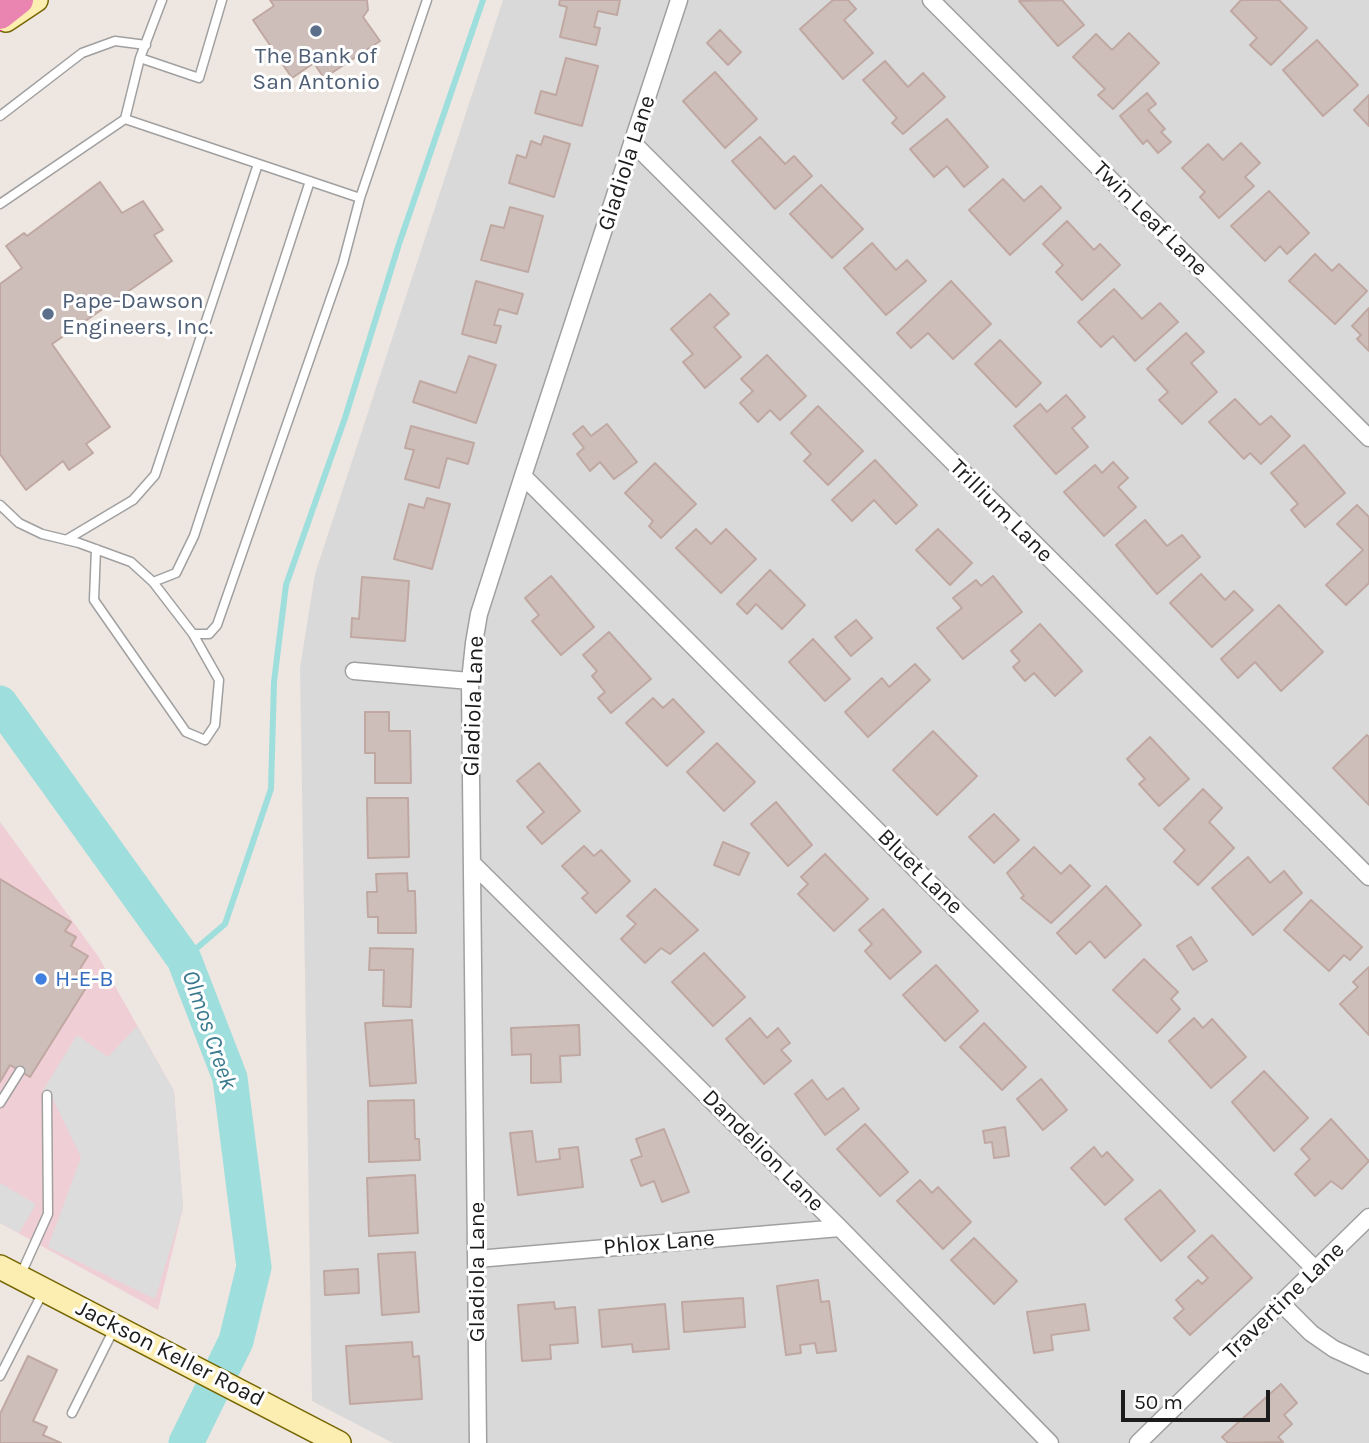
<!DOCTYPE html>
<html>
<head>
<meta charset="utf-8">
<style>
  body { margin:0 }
  #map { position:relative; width:1369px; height:1443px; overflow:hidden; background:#eee6e1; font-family:Karla,sans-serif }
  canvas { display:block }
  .scale { position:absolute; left:1121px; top:1390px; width:149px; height:32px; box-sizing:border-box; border:4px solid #1c1c1c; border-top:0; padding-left:9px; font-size:21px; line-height:24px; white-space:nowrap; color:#1c1c1c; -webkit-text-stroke:5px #fff; paint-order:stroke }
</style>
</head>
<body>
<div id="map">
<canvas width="1369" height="1443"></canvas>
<div class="scale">50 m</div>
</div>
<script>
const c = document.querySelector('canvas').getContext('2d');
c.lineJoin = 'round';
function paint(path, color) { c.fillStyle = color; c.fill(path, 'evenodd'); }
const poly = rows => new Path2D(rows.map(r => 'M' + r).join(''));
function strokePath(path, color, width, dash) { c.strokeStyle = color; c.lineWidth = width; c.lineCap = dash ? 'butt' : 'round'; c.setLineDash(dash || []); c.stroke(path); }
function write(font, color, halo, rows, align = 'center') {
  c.font = font + ' Karla,sans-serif'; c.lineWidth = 6; c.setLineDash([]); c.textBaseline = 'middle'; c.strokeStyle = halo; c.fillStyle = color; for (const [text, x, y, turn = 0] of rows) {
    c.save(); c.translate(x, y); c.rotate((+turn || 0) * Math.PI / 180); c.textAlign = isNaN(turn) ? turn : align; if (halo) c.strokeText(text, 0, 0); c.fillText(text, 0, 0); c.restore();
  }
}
paint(poly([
  [503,0,1369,0,1369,1443,393,1443,312,1401,300,668,315,574]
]), '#dad9d9');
paint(poly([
  [0,822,98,956,174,1091,183,1208,158,1310,0,1223]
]), '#f0ced5');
paint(poly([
  [137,1026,174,1091,183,1208,155,1299,48,1247,81,1157,53,1099,42,1092,77,1035,108,1057],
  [0,1183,36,1204,19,1233,0,1223]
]), '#dcdcdc');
strokePath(poly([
  [184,959,225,924,271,789,274,682,286,585,345,418,399,244,483,0]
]), '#9ededc', 6);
strokePath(poly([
  [0,703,184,959,230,1078,254,1267,236,1341,186,1443]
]), '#9ededc', 35);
const building = poly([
  [270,0,367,0,368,10,363,17,380,41,324,78,314,63,292,78,253,20,274,6,270,0],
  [560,0,620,0,617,15,598,11,594,27,600,28,596,45,560,37,567,7,559,5,560,0],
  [833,0,848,0,856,9,844,20,873,53,843,79,800,29,833,0],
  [1062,0,1084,25,1058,46,1019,1,1062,0],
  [1241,0,1279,0,1307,28,1271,65,1250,45,1257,38,1231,11,1241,0],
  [720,30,741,52,728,65,707,43,720,30],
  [1129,33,1159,63,1113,109,1098,95,1105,89,1073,57,1096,34,1112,50,1129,33],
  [1317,40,1358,85,1323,116,1283,70,1317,40],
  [566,58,598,66,582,126,535,113,541,91,556,95,566,58],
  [885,61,908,87,923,73,945,97,903,134,892,123,897,118,863,80,885,61],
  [715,72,757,119,725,148,683,101,715,72],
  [1147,93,1156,104,1148,110,1165,129,1161,132,1171,142,1158,153,1147,140,1143,144,1120,116,1147,93],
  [1369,95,1369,126,1354,110,1369,95],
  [947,119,988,167,964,187,947,166,934,177,910,149,947,119],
  [544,136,570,144,554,197,509,183,517,155,526,158,531,141,541,145,544,136],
  [760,137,785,164,794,156,812,176,775,209,732,161,760,137],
  [1241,143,1260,163,1245,177,1254,186,1219,218,1200,197,1205,192,1182,168,1208,144,1223,160,1241,143],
  [1003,179,1024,201,1041,186,1061,208,1010,255,969,210,1003,179],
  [100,182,122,213,143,201,163,230,154,235,172,261,52,344,110,427,86,444,93,453,69,470,63,461,26,490,0,454,0,284,22,268,6,246,24,233,27,236,100,182],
  [821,185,863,229,832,258,790,214,821,185],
  [1269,191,1309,233,1287,254,1280,246,1265,261,1231,226,1269,191],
  [510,207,543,216,528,272,481,260,491,225,504,228,510,207],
  [1067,221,1094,250,1100,244,1120,265,1082,300,1056,272,1063,265,1043,244,1067,221],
  [872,243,896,270,907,260,926,281,886,315,844,268,872,243],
  [1315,254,1332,271,1339,264,1367,291,1335,324,1289,281,1315,254],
  [476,281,523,294,517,314,499,309,494,325,501,326,496,343,462,334,476,281],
  [951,281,991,324,953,359,928,333,911,348,897,333,951,281],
  [1114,289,1142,319,1160,303,1178,322,1135,361,1113,336,1101,347,1078,322,1114,289],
  [710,294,729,314,714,327,741,357,705,388,683,362,693,354,671,329,710,294],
  [1369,308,1369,351,1357,339,1361,335,1352,326,1369,308],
  [1186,333,1204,352,1191,363,1217,392,1182,424,1159,400,1168,392,1147,369,1186,333],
  [1000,340,1041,383,1016,407,975,364,1000,340],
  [767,355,806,396,780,420,770,410,758,422,740,403,753,391,741,379,767,355],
  [469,356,496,365,476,423,413,402,420,381,456,393,469,356],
  [1066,395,1085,417,1072,428,1088,447,1056,474,1014,426,1040,404,1047,412,1066,395],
  [1235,399,1260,425,1271,416,1290,436,1261,464,1250,453,1244,459,1209,422,1235,399],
  [818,406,863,451,828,485,804,461,811,454,791,433,818,406],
  [607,424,637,462,614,479,600,462,590,471,577,454,584,448,573,434,583,426,591,436,607,424],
  [411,426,474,443,468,464,447,458,439,488,405,479,414,450,405,448,411,426],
  [1304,445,1345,493,1305,527,1291,510,1298,504,1271,473,1304,445],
  [875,460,917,505,896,524,874,500,852,521,832,500,875,460],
  [1113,462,1128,478,1118,487,1136,507,1104,536,1064,492,1095,465,1102,473,1113,462],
  [655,463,696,504,661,538,649,526,653,521,625,493,655,463],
  [427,498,450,504,432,569,394,559,409,504,424,508,427,498],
  [1357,505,1369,517,1369,583,1346,605,1326,585,1363,550,1337,524,1357,505],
  [1145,520,1167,546,1182,535,1200,557,1157,594,1116,545,1145,520],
  [696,529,711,544,726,529,756,559,721,593,676,548,696,529],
  [938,529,972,563,950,585,916,550,938,529],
  [770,570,805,605,782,629,756,604,747,614,737,604,770,570],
  [1201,574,1225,600,1234,591,1253,610,1212,647,1170,603,1201,574],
  [551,576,594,627,561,655,532,621,539,615,525,598,551,576],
  [993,576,1022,612,963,659,937,628,962,608,953,598,976,580,981,586,993,576],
  [362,577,409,581,405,641,351,637,352,618,359,619,362,577],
  [1279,605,1323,652,1281,691,1255,662,1238,678,1221,659,1279,605],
  [856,620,872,638,851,656,835,637,856,620],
  [1040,624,1082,671,1055,696,1034,673,1025,681,1013,667,1020,661,1011,651,1040,624],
  [609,632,651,679,611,713,598,698,605,692,592,676,597,671,583,655,609,632],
  [813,639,850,679,825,701,789,662,813,639],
  [915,664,930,680,868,737,845,712,882,678,889,687,915,664],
  [653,698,663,708,673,699,704,732,667,766,626,723,653,698],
  [365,712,389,712,389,731,410,731,411,783,375,783,375,753,365,753,365,712],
  [933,731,977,776,937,815,893,770,933,731],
  [1367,735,1369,737,1369,805,1333,768,1367,735],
  [1150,737,1189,779,1159,806,1139,784,1145,779,1127,759,1150,737],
  [717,743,755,782,724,811,687,772,717,743],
  [539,763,580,811,542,844,527,827,544,812,517,781,539,763],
  [1203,789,1222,808,1209,822,1234,848,1198,885,1174,862,1185,850,1164,829,1203,789],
  [367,798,408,798,409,857,368,858,367,798],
  [776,802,812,845,788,866,751,824,776,802],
  [994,814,1019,840,994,863,969,837,994,814],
  [723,842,749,853,739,875,714,865,723,842],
  [584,846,594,856,601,850,630,881,596,913,582,898,588,893,562,866,584,846],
  [1034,847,1061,874,1070,865,1090,886,1051,923,1021,898,1024,896,1007,873,1034,847],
  [825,854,868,899,834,931,798,894,808,884,801,877,825,854],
  [1248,857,1270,883,1284,871,1302,893,1253,935,1212,888,1248,857],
  [407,873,408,891,415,891,416,933,378,933,378,917,368,917,367,892,377,892,376,874,407,873],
  [0,879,71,922,65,931,76,937,71,946,88,956,76,975,89,983,30,1077,10,1065,0,1082,0,879],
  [1106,886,1141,925,1105,958,1090,941,1076,954,1057,933,1106,886],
  [655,889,698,930,670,954,661,948,645,963,621,939,636,924,627,916,655,889],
  [1311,900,1362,947,1350,960,1344,955,1329,971,1284,930,1311,900],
  [883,909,921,952,890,979,865,951,872,944,859,930,883,909],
  [1191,937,1207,961,1193,970,1177,946,1191,937],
  [370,948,413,949,411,1007,383,1006,384,970,369,970,370,948],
  [704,953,745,997,713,1026,672,982,704,953],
  [1144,959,1178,992,1171,999,1180,1009,1157,1033,1113,990,1144,959],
  [936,965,978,1011,945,1041,903,995,936,965],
  [1369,967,1369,1035,1340,1004,1358,987,1353,982,1369,967],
  [750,1018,767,1038,778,1028,790,1043,781,1050,791,1061,764,1084,726,1039,750,1018],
  [1194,1018,1203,1028,1212,1019,1246,1057,1211,1088,1169,1041,1194,1018],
  [412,1020,416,1083,370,1086,365,1023,412,1020],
  [984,1023,1026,1067,1002,1090,960,1047,984,1023],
  [579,1025,580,1055,560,1056,561,1082,531,1083,531,1054,512,1055,511,1028,579,1025],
  [1264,1071,1308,1118,1274,1151,1232,1102,1264,1071],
  [1041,1079,1067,1110,1043,1130,1017,1099,1041,1079],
  [812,1080,827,1100,843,1088,859,1109,825,1135,795,1094,812,1080],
  [414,1100,415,1139,419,1139,420,1160,369,1162,368,1101,414,1100],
  [1331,1119,1369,1161,1342,1189,1331,1181,1315,1196,1295,1174,1310,1159,1301,1149,1331,1119],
  [865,1124,908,1172,880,1196,837,1149,865,1124],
  [1005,1127,1009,1156,994,1158,992,1142,985,1143,983,1131,1005,1127],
  [664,1129,689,1192,662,1202,654,1181,641,1186,631,1160,642,1156,636,1139,664,1129],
  [532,1131,536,1162,560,1159,559,1149,578,1147,583,1187,518,1195,510,1133,532,1131],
  [1094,1147,1102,1157,1107,1152,1133,1180,1105,1205,1071,1168,1094,1147],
  [415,1175,418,1233,369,1236,367,1178,415,1175],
  [920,1180,932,1193,938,1187,971,1222,943,1249,897,1201,920,1180],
  [1160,1190,1195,1231,1161,1261,1125,1219,1160,1190],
  [1212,1235,1252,1278,1190,1335,1174,1318,1184,1309,1176,1300,1198,1280,1202,1284,1208,1278,1188,1257,1212,1235],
  [974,1238,1017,1281,994,1304,951,1260,974,1238],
  [415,1252,419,1312,382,1315,378,1254,415,1252],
  [358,1269,359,1293,325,1295,324,1271,358,1269],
  [818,1280,821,1302,829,1301,836,1351,817,1353,815,1343,800,1345,801,1353,786,1355,777,1286,818,1280],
  [743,1298,745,1327,684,1332,682,1302,743,1298],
  [554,1302,555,1309,575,1307,578,1343,550,1345,551,1359,522,1361,518,1305,554,1302],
  [665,1304,669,1349,633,1352,632,1344,602,1347,599,1310,665,1304],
  [1085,1304,1089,1330,1051,1335,1053,1350,1034,1353,1027,1312,1085,1304],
  [412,1342,413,1357,419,1356,422,1399,350,1404,346,1346,412,1342],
  [28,1356,57,1370,33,1421,47,1427,43,1435,61,1443,0,1443,0,1414,28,1356],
  [1281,1384,1297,1403,1284,1415,1292,1424,1278,1437,1283,1442,1228,1443,1222,1437,1281,1384]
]);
paint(building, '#cebeba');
strokePath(building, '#c0a8a2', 2);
const lane = poly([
  [162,0,140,58,199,78,222,0],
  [140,58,125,119,360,198],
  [0,116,82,53,115,41,146,45],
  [0,204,125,119],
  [0,505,19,523,42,534,79,543,131,562,153,582,193,634,209,634,217,625,343,263,360,198,427,0],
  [66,540,133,500,155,475,258,164],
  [96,549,94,600,186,732,205,740,215,725,219,680,193,634],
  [153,582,176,573,194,536,310,181],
  [0,1103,20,1071],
  [21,1274,48,1214,47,1095],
  [0,1376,43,1292],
  [72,1413,114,1329]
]);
const street = poly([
  [931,0,1369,438],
  [634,144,1369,877],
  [523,476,1316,1270],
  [354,671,470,681],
  [472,863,840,1228,1050,1443],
  [477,1259,840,1228],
  [1281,1303,1311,1333,1334,1349,1369,1365],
  [478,1443,470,681,474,643,479,614,523,476,679,0],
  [1138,1443,1369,1217]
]);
const secondary = poly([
  [6,20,36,0],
  [0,1267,339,1443]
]);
const highway = poly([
  [0,15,19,0]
]);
strokePath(lane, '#a0a0a0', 11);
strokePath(street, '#a0a0a0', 19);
strokePath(secondary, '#756500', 26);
strokePath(highway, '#de1c8f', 32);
strokePath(lane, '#fff', 8);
strokePath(street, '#fff', 16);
strokePath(secondary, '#fcedb0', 23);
strokePath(highway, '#ea84b0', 28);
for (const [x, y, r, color] of [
  [316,31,7,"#5c6f8a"],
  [48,314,7,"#5c6f8a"],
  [41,979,7,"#3f7fe0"]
]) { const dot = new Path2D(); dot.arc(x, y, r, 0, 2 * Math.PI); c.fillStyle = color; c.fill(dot); strokePath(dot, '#fff', 2.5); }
write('23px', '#4e5e75', '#fff', [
  ["The Bank of",316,56],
  ["San Antonio",316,82],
  ["Pape-Dawson",62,301,"left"],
  ["Engineers, Inc.",62,327,"left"]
]);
write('23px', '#1c1c1c', '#fff', [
  ["Gladiola Lane",627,163,-72],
  ["Twin Leaf Lane",1150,219,45],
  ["Trillium Lane",1001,511,45],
  ["Gladiola Lane",474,706,-88],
  ["Bluet Lane",920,872,45],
  ["Dandelion Lane",763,1151,45],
  ["Phlox Lane",659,1243,-5],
  ["Gladiola Lane",477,1272,-90],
  ["Travertine Lane",1284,1301,-44],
  ["Jackson Keller Road",170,1354,27]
]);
write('23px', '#366cbe', '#fff', [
  ["H-E-B",55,979]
], 'left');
write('italic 24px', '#3b7a8f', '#fff', [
  ["Olmos Creek",209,1030,71]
]);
</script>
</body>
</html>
